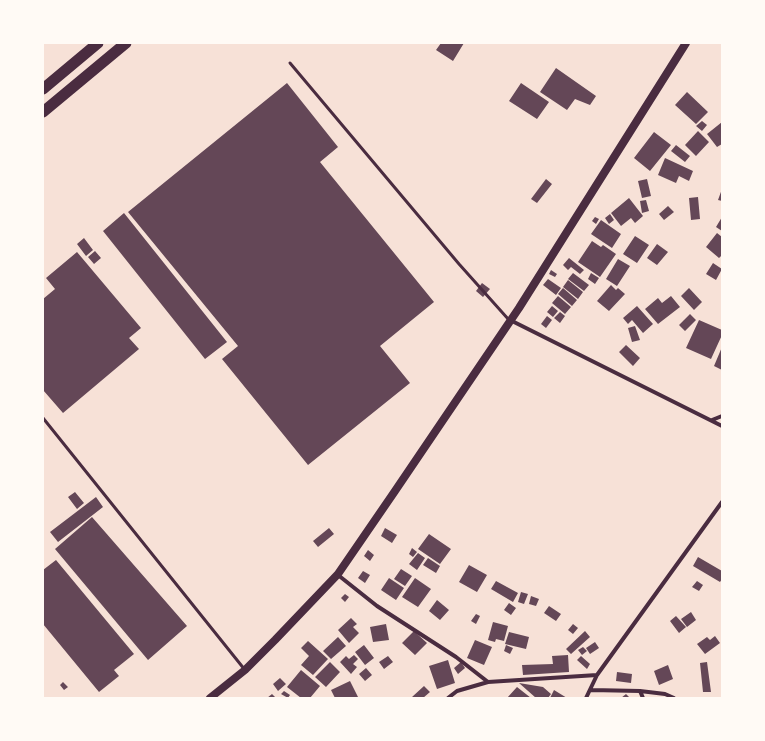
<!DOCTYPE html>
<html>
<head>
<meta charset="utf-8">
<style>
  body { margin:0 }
  #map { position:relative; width:765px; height:741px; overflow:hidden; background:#f7e1d7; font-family:Jost,sans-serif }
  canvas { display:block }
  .frame { position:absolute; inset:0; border:44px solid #fffaf5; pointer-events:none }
</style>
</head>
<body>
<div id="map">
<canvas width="765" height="741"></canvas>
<div class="frame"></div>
</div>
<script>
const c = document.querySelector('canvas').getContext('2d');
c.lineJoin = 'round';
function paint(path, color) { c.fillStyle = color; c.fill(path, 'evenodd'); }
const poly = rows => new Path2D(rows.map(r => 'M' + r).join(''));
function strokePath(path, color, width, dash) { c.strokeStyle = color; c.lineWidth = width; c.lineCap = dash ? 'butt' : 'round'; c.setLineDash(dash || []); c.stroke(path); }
paint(poly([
  [441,43,464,43,453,61,436,50],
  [556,68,596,96,590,105,575,99,567,110,540,92],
  [287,83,338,147,320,162,434,302,380,346,410,383,308,465,222,359,238,346,128,212],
  [521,83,549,102,537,119,509,101],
  [687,92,708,112,696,124,675,105],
  [702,121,707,125,702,131,696,126],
  [722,122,722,144,717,147,707,134],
  [698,131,709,142,696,156,685,145],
  [654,132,671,145,650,171,634,158],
  [676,145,690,156,685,162,671,151],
  [665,158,693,171,689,181,679,176,676,183,658,175],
  [546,179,552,184,537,203,531,199],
  [647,179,651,196,642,198,638,181],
  [722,189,722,201,718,200],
  [698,197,700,219,691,220,689,198],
  [629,198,643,216,635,223,631,218,621,226,611,213],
  [646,200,649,211,642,213,640,201],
  [668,206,674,212,664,220,659,214],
  [124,213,227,342,205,359,103,231],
  [610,214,614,220,609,224,605,218],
  [595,217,599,219,596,224,592,221],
  [722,217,722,231,716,227],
  [601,220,621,234,612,248,591,234],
  [717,233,722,237,722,255,719,258,706,247],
  [635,236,649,245,637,263,623,254],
  [84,238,93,250,86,256,77,244],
  [592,241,601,247,603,245,616,254,600,277,578,262],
  [657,244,668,252,657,265,647,258],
  [95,251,101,258,94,264,88,257],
  [77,252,141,328,129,338,139,349,63,413,43,390,43,299,55,289,46,278],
  [569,258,584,270,580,274,571,267,568,270,563,265],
  [618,259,630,266,617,286,606,279],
  [713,263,722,269,716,280,706,274],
  [551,270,557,274,555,277,549,274],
  [573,273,589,285,584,291,568,279],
  [591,273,599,278,595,284,588,279],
  [548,279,561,288,556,295,543,285],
  [568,280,583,292,578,299,563,287],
  [482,283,490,289,483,297,476,291],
  [611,285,616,290,618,288,625,294,609,311,597,301],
  [563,288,577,300,572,306,558,294],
  [689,288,702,302,694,310,681,296],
  [558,296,571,307,565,314,552,303],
  [671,296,680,307,658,324,645,309,658,298,662,303],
  [552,306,558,311,553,317,547,312],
  [637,306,653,324,643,333,632,320,628,324,623,318],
  [560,312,565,316,560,323,554,318],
  [690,314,696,320,685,331,679,325],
  [547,316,552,320,546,328,541,324],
  [699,320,722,330,722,335,711,359,686,348],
  [635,326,640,340,632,342,628,328],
  [626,345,640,358,633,366,619,352],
  [722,347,722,370,714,366],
  [75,492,84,503,77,509,68,497],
  [96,497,103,507,58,542,50,532],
  [92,517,187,626,148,660,55,549],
  [329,528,334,534,318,547,313,541],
  [385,528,397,535,392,543,381,536],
  [429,534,451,549,440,564,418,549],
  [412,548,417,552,413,557,409,554],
  [368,550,374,555,370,561,364,556],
  [418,553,425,558,417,570,409,564],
  [698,557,722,571,722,579,720,582,693,566],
  [428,558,440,566,436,573,423,565],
  [56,560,134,654,114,670,119,676,99,692,43,624,43,570],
  [469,565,487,575,477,592,459,582],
  [401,569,412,576,405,586,394,579],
  [363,571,370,575,365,583,358,578],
  [389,578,404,588,396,600,381,590],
  [415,578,431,589,418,607,402,597],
  [496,581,518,593,513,602,491,589],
  [697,581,703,585,699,591,692,587],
  [521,592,528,594,524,604,518,602],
  [345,594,349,597,345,602,341,598],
  [531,596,539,599,536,606,529,604],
  [437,600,449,610,440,620,429,611],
  [509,603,516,608,511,615,504,610],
  [549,606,561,614,556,621,544,613],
  [691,612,696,620,687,627,681,619],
  [476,614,480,616,476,624,471,621],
  [676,616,686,627,679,633,670,621],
  [351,618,357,624,353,627,359,633,349,643,338,630],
  [493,622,508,626,504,641,496,639,495,642,488,640],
  [386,624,389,640,373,642,370,627],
  [573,624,578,628,573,634,568,630],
  [414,631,427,643,415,655,402,643],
  [585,631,590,637,571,654,566,649],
  [509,632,529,637,526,649,505,644],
  [715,636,720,643,705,654,697,644,707,637,710,640],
  [338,637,346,646,331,659,323,651],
  [475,640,492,647,484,665,467,658],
  [308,641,328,659,313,675,301,665,309,656,301,648],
  [595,642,599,648,590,654,586,648],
  [364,645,374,658,365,665,355,652],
  [506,645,513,648,510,654,504,651],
  [583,647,587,651,582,655,578,650],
  [354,655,358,659,353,664,357,667,351,674,340,662,346,656,349,659],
  [568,655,569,672,523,675,522,665,553,664,552,656],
  [388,656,393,662,384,669,379,662],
  [581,656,590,664,587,669,577,660],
  [448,660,455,683,437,689,429,666],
  [330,662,340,672,326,687,315,677],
  [461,662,465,668,458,674,454,668],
  [707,662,711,692,703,692,700,663],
  [668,665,673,679,659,685,654,671],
  [366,668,372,675,365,681,359,674],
  [301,670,320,686,310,698,301,698,287,687],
  [617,672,632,674,631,683,616,681],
  [280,678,286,684,278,691,273,684],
  [350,681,358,697,335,698,331,690],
  [63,682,68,687,64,690,60,685],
  [519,683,543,687,551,694,548,698,536,698],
  [424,686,430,692,423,698,413,698,412,697],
  [517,687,531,698,507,698],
  [554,690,567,698,550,698],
  [284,691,290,695,288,698,281,694],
  [272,694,276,698,267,698],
  [626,694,630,698,621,698]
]), '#644757');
strokePath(poly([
  [290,63,459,264,509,320],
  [43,418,245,670]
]), '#4a2c40', 3);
strokePath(poly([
  [510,320,722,426],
  [712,420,722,416],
  [338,575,377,606,456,657,488,682],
  [591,690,640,691,665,694,674,698],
  [640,691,643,698],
  [448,698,457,691,488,682,597,675],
  [586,698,597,675,722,502]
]), '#4a2c40', 4);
strokePath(poly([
  [210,698,245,670,275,640,338,574,395,491,519,308,686,43]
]), '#4a2c40', 8);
strokePath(poly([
  [43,89,98,43],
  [43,112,126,43]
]), '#4a2c40', 11);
</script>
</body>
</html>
